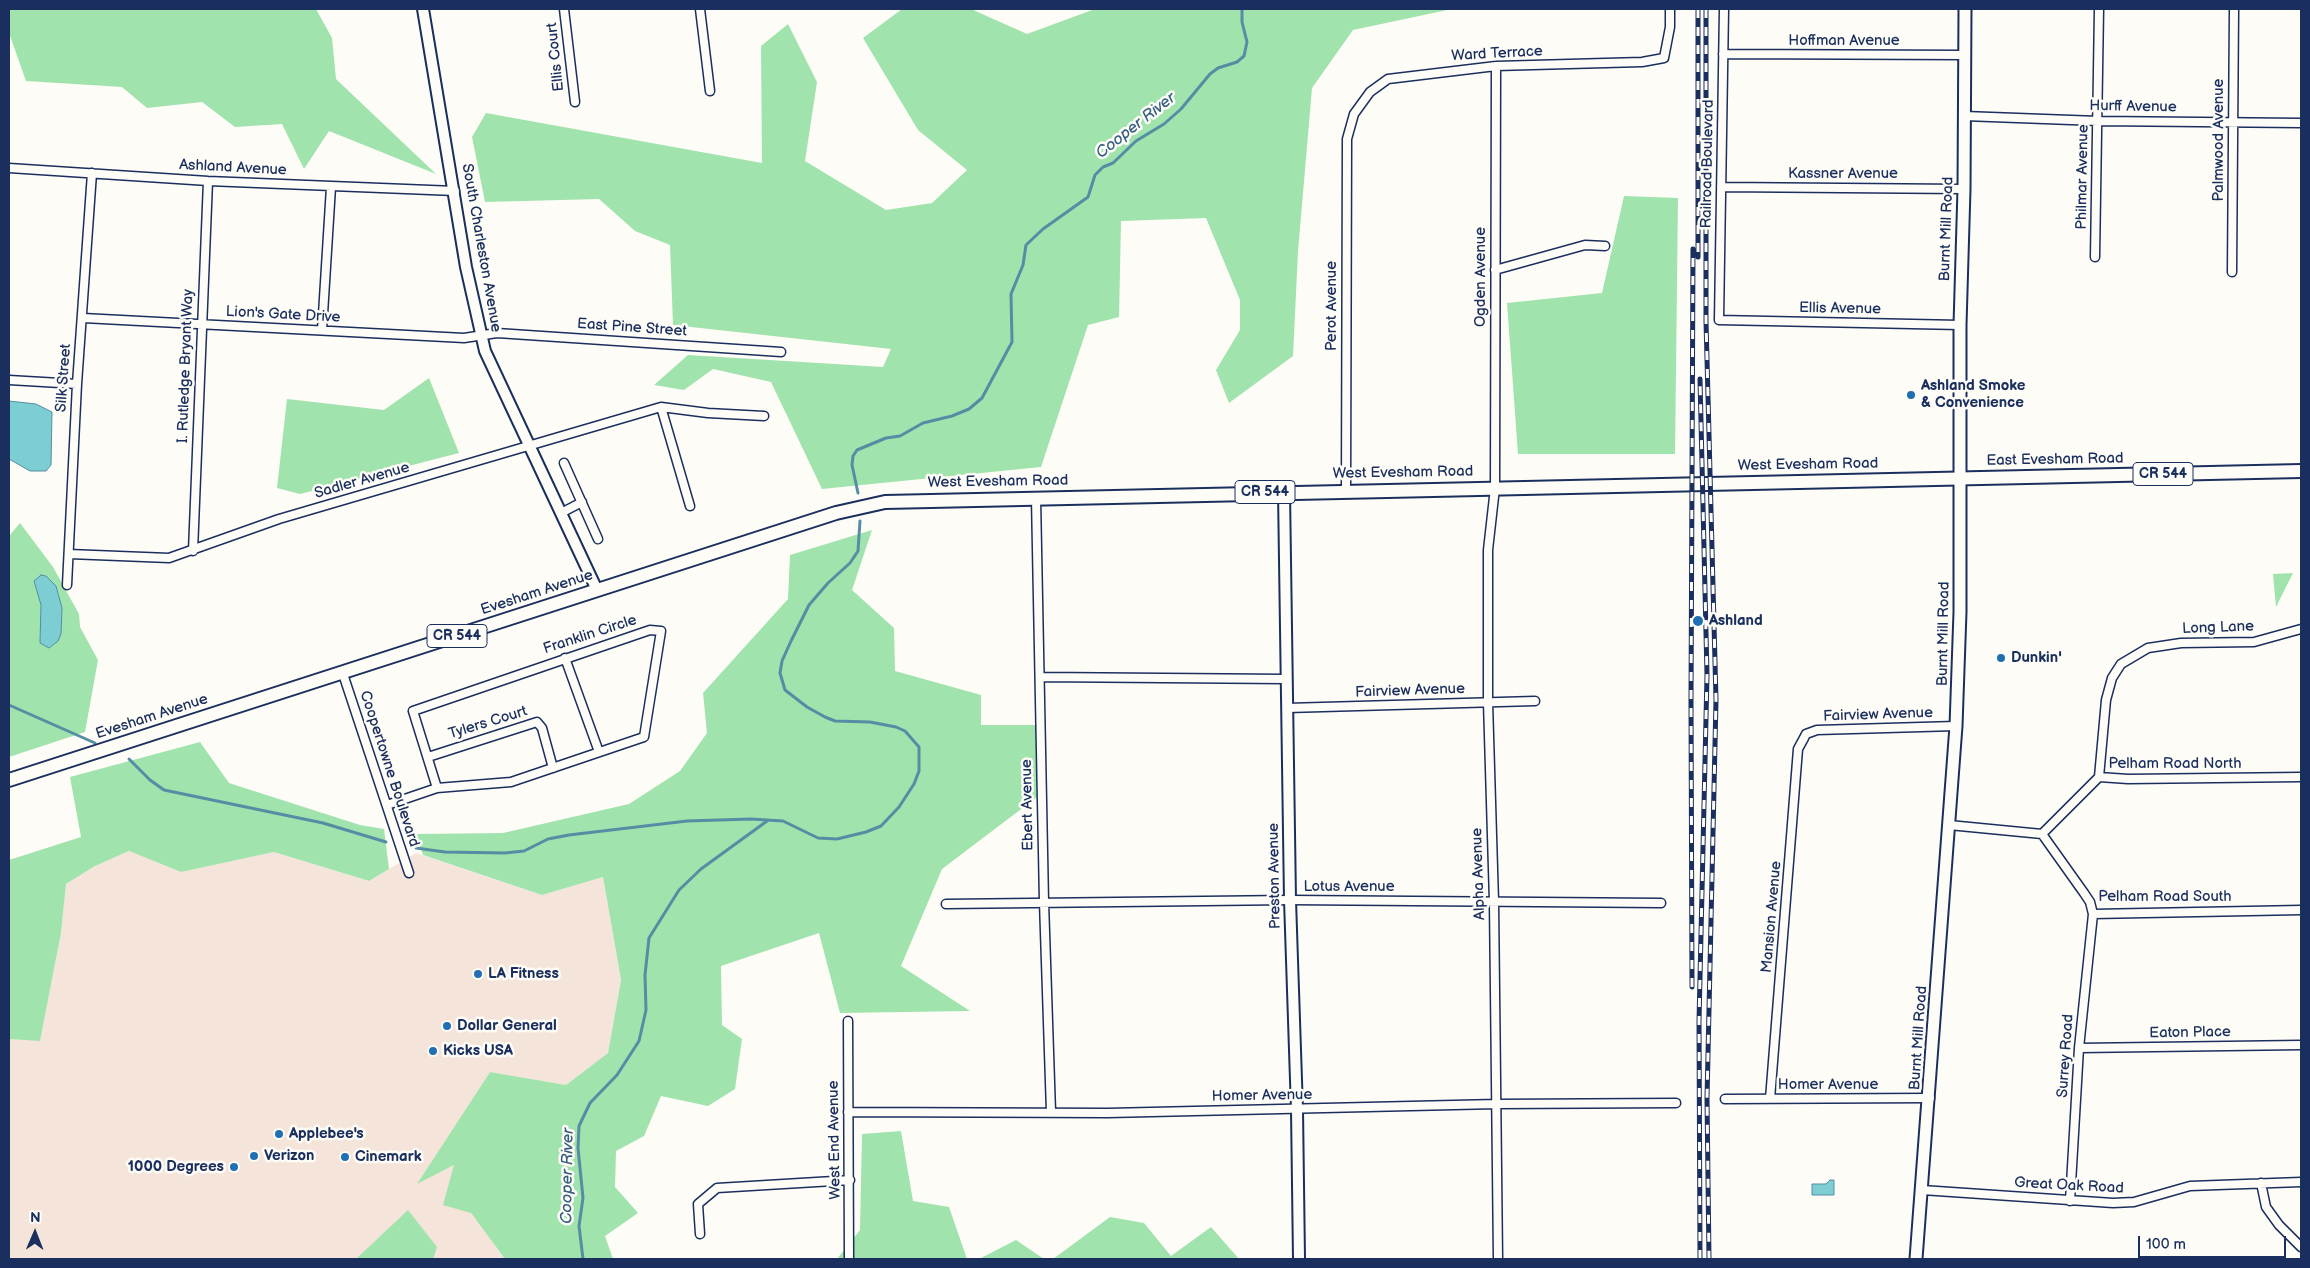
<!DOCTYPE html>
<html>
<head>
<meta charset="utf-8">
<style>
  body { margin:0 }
  #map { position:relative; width:2310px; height:1268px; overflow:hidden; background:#fdfcf7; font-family:"Balsamiq Sans",sans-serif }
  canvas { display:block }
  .frame { position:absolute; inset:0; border:10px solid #1b2f5e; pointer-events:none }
  .north { position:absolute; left:10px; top:1208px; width:50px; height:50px; -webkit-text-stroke:4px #fdfcf7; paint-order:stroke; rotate:1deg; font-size:14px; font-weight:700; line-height:20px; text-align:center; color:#1b2f5e }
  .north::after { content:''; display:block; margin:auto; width:18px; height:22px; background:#1b2f5e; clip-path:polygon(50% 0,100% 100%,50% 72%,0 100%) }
  .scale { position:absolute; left:2138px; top:1236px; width:148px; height:22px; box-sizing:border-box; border:2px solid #1b2f5e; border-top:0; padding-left:6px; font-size:15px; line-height:18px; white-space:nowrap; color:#1b2f5e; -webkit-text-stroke:4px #fdfcf7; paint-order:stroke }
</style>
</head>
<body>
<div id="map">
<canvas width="2310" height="1268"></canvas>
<div class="frame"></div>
<div class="north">N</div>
<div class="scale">100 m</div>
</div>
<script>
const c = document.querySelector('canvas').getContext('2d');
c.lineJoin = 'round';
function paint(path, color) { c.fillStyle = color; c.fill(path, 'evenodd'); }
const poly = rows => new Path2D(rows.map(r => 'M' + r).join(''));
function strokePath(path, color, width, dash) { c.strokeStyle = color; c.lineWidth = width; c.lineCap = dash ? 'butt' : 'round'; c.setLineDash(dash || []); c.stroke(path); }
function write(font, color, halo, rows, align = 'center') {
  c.font = font + ' "Balsamiq Sans",sans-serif'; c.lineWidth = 5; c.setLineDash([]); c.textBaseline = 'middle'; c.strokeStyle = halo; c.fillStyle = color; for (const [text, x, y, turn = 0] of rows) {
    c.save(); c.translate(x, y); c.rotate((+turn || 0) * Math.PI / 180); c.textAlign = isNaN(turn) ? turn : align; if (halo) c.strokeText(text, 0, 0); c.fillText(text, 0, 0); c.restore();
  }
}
paint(poly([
  [129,851,181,872,274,852,369,881,416,853,542,895,603,877,621,980,608,1053,566,1085,490,1072,418,1183,454,1165,471,1213,505,1259,9,1259,9,1039,40,1040,61,933,66,884,95,866]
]), '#f5e4da');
paint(poly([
  [9,9,316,9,332,38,336,79,436,174,329,131,304,169,282,124,235,127,202,102,147,108,122,87,26,81,9,33],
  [902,9,971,9,1027,34,1095,9,1452,9,1353,30,1312,88,1298,251,1293,356,1229,403,1216,370,1240,330,1240,300,1206,218,1121,221,1119,317,1088,325,1041,467,822,489,771,382,713,369,684,390,654,385,688,355,883,367,891,349,673,325,670,245,635,231,599,199,485,202,472,137,486,113,762,163,761,46,788,24,817,82,805,161,886,210,932,203,967,170,918,130,863,38],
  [1624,196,1678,198,1675,454,1518,454,1507,303,1602,293],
  [429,378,459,453,300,494,277,488,287,399,384,410],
  [20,523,53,567,79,614,80,627,98,660,85,732,9,757,9,536],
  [872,530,852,590,894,628,895,671,981,695,981,725,1044,725,1045,791,942,869,901,966,970,1011,840,1013,819,933,721,966,722,1025,742,1039,735,1089,708,1106,661,1096,644,1136,616,1151,615,1187,638,1213,605,1236,613,1259,505,1259,471,1213,443,1205,454,1165,417,1184,490,1072,566,1085,608,1053,621,980,603,877,542,895,423,855,416,834,503,833,629,804,680,771,707,733,703,693,788,599,790,555],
  [2293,573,2276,607,2273,574],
  [200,742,229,783,360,825,384,829,389,869,369,881,274,852,181,872,129,851,95,866,66,884,61,933,40,1041,9,1039,9,860,81,837,70,777],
  [901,1131,913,1201,949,1207,967,1259,837,1259,860,1230,862,1134],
  [408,1210,437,1247,433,1259,356,1259],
  [1110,1217,1144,1223,1171,1256,1211,1227,1239,1259,1053,1259],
  [1016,1240,1044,1259,979,1259]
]), '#a1e3ac');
const water = poly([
  [9,401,36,404,52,412,51,465,46,471,30,471,9,459,9,401],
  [41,575,46,576,56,586,62,608,61,634,58,641,49,648,40,643,41,605,34,581,41,575],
  [1830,1180,1834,1180,1834,1195,1812,1195,1812,1184,1826,1184,1830,1180]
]);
paint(water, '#7cced3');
strokePath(water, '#558ea4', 1);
strokePath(poly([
  [858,493,852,465,853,456,857,450,886,438,900,436,923,423,952,416,969,409,982,398,1012,342,1011,294,1023,265,1026,245,1043,229,1088,197,1095,175,1103,167,1113,163,1136,141,1164,124,1181,109,1210,74,1218,68,1237,62,1244,56,1247,42,1242,22,1242,9],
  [9,705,95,743],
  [129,759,150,780,164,790,323,823,386,842],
  [416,848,445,852,505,853,524,851,548,839,569,835,687,821,751,819,783,821,818,838,837,839,866,832,881,826,899,807,914,784,919,771,919,747,905,731,896,727,870,722,835,721,825,717,807,707,785,690,780,673,782,661,791,641,809,605,828,583,850,563,858,551,860,521],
  [583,1259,579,1226,583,1198,578,1148,579,1126,590,1103,617,1075,639,1041,646,1010,645,975,649,938,679,890,701,869,767,821]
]), '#558ea4', 3);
const minor = poly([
  [564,9,575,102],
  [700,9,710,91],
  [1724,9,1719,320,1960,325],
  [1723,54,1965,55],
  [1496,66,1495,488,1488,550,1488,702,1494,902,1498,1259],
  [1964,116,2098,121,2301,123],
  [9,168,208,181,455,191],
  [1721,187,1964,189],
  [2095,257,2099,9],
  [1495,270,1585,245,1605,246],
  [2232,272,2234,9],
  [83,318,464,338,497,333,781,352],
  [322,330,331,187],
  [9,380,77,384],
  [661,407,690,506],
  [564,463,598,539],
  [1346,491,1347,139,1354,114,1370,92,1388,79,1496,66,1642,62,1664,58,1670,27,1670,9],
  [1036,498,1044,902,1051,1112],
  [561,513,582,502],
  [193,551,208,181],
  [69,554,169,558,279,519,661,407,708,413,764,416],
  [67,585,77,384,92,173],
  [565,658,599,752],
  [343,674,409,873],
  [1040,677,1286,679],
  [1287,708,1535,701],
  [428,757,537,722,542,728,553,768],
  [2099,777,2106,700,2112,678,2121,664,2148,648,2181,643,2254,642,2301,629],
  [387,805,437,788,511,782,644,737,661,631,650,630,413,711,437,788],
  [1949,825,2042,834],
  [2042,834,2084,893,2090,902,2093,914,2079,1048,2070,1201],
  [2042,834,2099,777,2128,779,2301,777],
  [946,904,1290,900,1661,903],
  [2093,914,2301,910],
  [848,1021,849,1259],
  [2079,1048,2301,1045],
  [1725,1099,1930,1098],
  [1770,1099,1798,749,1804,738,1806,734,1817,730,1956,726],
  [848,1112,1108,1113,1497,1104,1676,1103],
  [2261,1183,2266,1207,2279,1225,2301,1247],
  [1922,1190,2113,1203,2134,1202,2190,1186,2301,1182],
  [700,1234,698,1204,717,1188,850,1180]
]);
const tertiary = poly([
  [423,9,466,267,485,351,597,590],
  [1284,492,1290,900,1297,1110,1299,1259]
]);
const secondary = poly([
  [1916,1259,1956,726,1960,612,1960,325,1964,189,1965,9]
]);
const primary = poly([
  [9,780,836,513,885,502,2301,471]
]);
strokePath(minor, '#1b2f5e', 11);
strokePath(tertiary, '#1b2f5e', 14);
strokePath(secondary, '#1b2f5e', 15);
strokePath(primary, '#1b2f5e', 16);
strokePath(minor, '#fdfcf7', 8);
strokePath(tertiary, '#fdfcf7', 10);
strokePath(secondary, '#fdfcf7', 11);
strokePath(primary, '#fdfcf7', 12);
const rail = poly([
  [1698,9,1698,257],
  [1706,9,1706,321,1716,700,1707,1098,1709,1259],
  [1692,987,1691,700,1693,249],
  [1700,1259,1699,1021,1707,675,1700,379]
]);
strokePath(rail, '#1b2f5e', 5);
strokePath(rail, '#fdfcf7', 3, [9]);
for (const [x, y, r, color] of [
  [1911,395,5,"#1f6fb2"],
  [1698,621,6,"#1f6fb2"],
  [2001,658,5,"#1f6fb2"],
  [478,974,5,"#1f6fb2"],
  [447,1026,5,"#1f6fb2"],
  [433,1051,5,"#1f6fb2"],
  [279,1134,5,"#1f6fb2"],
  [254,1156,5,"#1f6fb2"],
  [345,1157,5,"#1f6fb2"],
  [234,1167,5,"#1f6fb2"]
]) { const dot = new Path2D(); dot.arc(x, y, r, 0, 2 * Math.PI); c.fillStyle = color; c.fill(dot); strokePath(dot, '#fdfcf7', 2); }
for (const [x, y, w] of [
  [2163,474,60],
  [1265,492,60],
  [457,636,60]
]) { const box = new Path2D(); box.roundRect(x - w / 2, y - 11.5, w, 23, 4); c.fillStyle = '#fdfcf7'; c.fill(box); strokePath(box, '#1b2f5e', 1); }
write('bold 14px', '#1b2f5e', null, [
  ["CR 544",2163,474],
  ["CR 544",1265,492],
  ["CR 544",457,636]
]);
write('15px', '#1b2f5e', '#fdfcf7', [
  ["Hoffman Avenue",1844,41],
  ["Ward Terrace",1497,54,-3],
  ["Ellis Court",556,57,-96],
  ["Hurff Avenue",2133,107,1],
  ["Palmwood Avenue",2219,140,-90],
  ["Railroad Boulevard",1708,164,-89],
  ["Ashland Avenue",233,168,3],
  ["Kassner Avenue",1843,174],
  ["Philmar Avenue",2083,177,-89],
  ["Burnt Mill Road",1947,229,-88],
  ["South Charleston Avenue",481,248,80],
  ["Ogden Avenue",1481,277,-90],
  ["Perot Avenue",1332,306,-90],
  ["Ellis Avenue",1840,309,1],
  ["Lion's Gate Drive",283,315,3],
  ["East Pine Street",632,328,4],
  ["I. Rutledge Bryant Way",186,366,-88],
  ["Silk Street",64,378,-86],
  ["East Evesham Road",2055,460,-1],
  ["West Evesham Road",1808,465,-1],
  ["West Evesham Road",1403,473,-1],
  ["Sadler Avenue",362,481,-16],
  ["West Evesham Road",998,482,-1],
  ["Evesham Avenue",537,593,-18],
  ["Long Lane",2218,628,-2],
  ["Burnt Mill Road",1944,634,-89],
  ["Franklin Circle",590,635,-18],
  ["Fairview Avenue",1410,691,-2],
  ["Fairview Avenue",1878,715,-2],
  ["Evesham Avenue",152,717,-18],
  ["Tylers Court",488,723,-17],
  ["Pelham Road North",2175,764],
  ["Coopertowne Boulevard",389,769,72],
  ["Ebert Avenue",1028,805,-91],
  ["Alpha Avenue",1479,874,-92],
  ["Preston Avenue",1275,876,-91],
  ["Lotus Avenue",1349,887],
  ["Pelham Road South",2165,897],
  ["Mansion Avenue",1772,917,-85],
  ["Eaton Place",2190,1033,-1],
  ["Burnt Mill Road",1919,1038,-86],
  ["Surrey Road",2066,1056,-86],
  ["Homer Avenue",1828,1085],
  ["Homer Avenue",1262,1096,-1],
  ["West End Avenue",835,1140,-91],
  ["Great Oak Road",2069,1186,3]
]);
write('bold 15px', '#1b2f5e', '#fdfcf7', [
  ["Ashland Smoke",1921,386],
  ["& Convenience",1921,403],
  ["Ashland",1709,621],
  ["Dunkin'",2011,658],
  ["LA Fitness",488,974],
  ["Dollar General",457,1026],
  ["Kicks USA",443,1051],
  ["Applebee's",289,1134],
  ["Verizon",264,1156],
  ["Cinemark",355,1157],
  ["1000 Degrees",224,1167,"right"]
], 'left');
write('italic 16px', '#385f81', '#fdfcf7', [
  ["Cooper River",1136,126,-38],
  ["Cooper River",568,1176,-89]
]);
</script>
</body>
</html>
